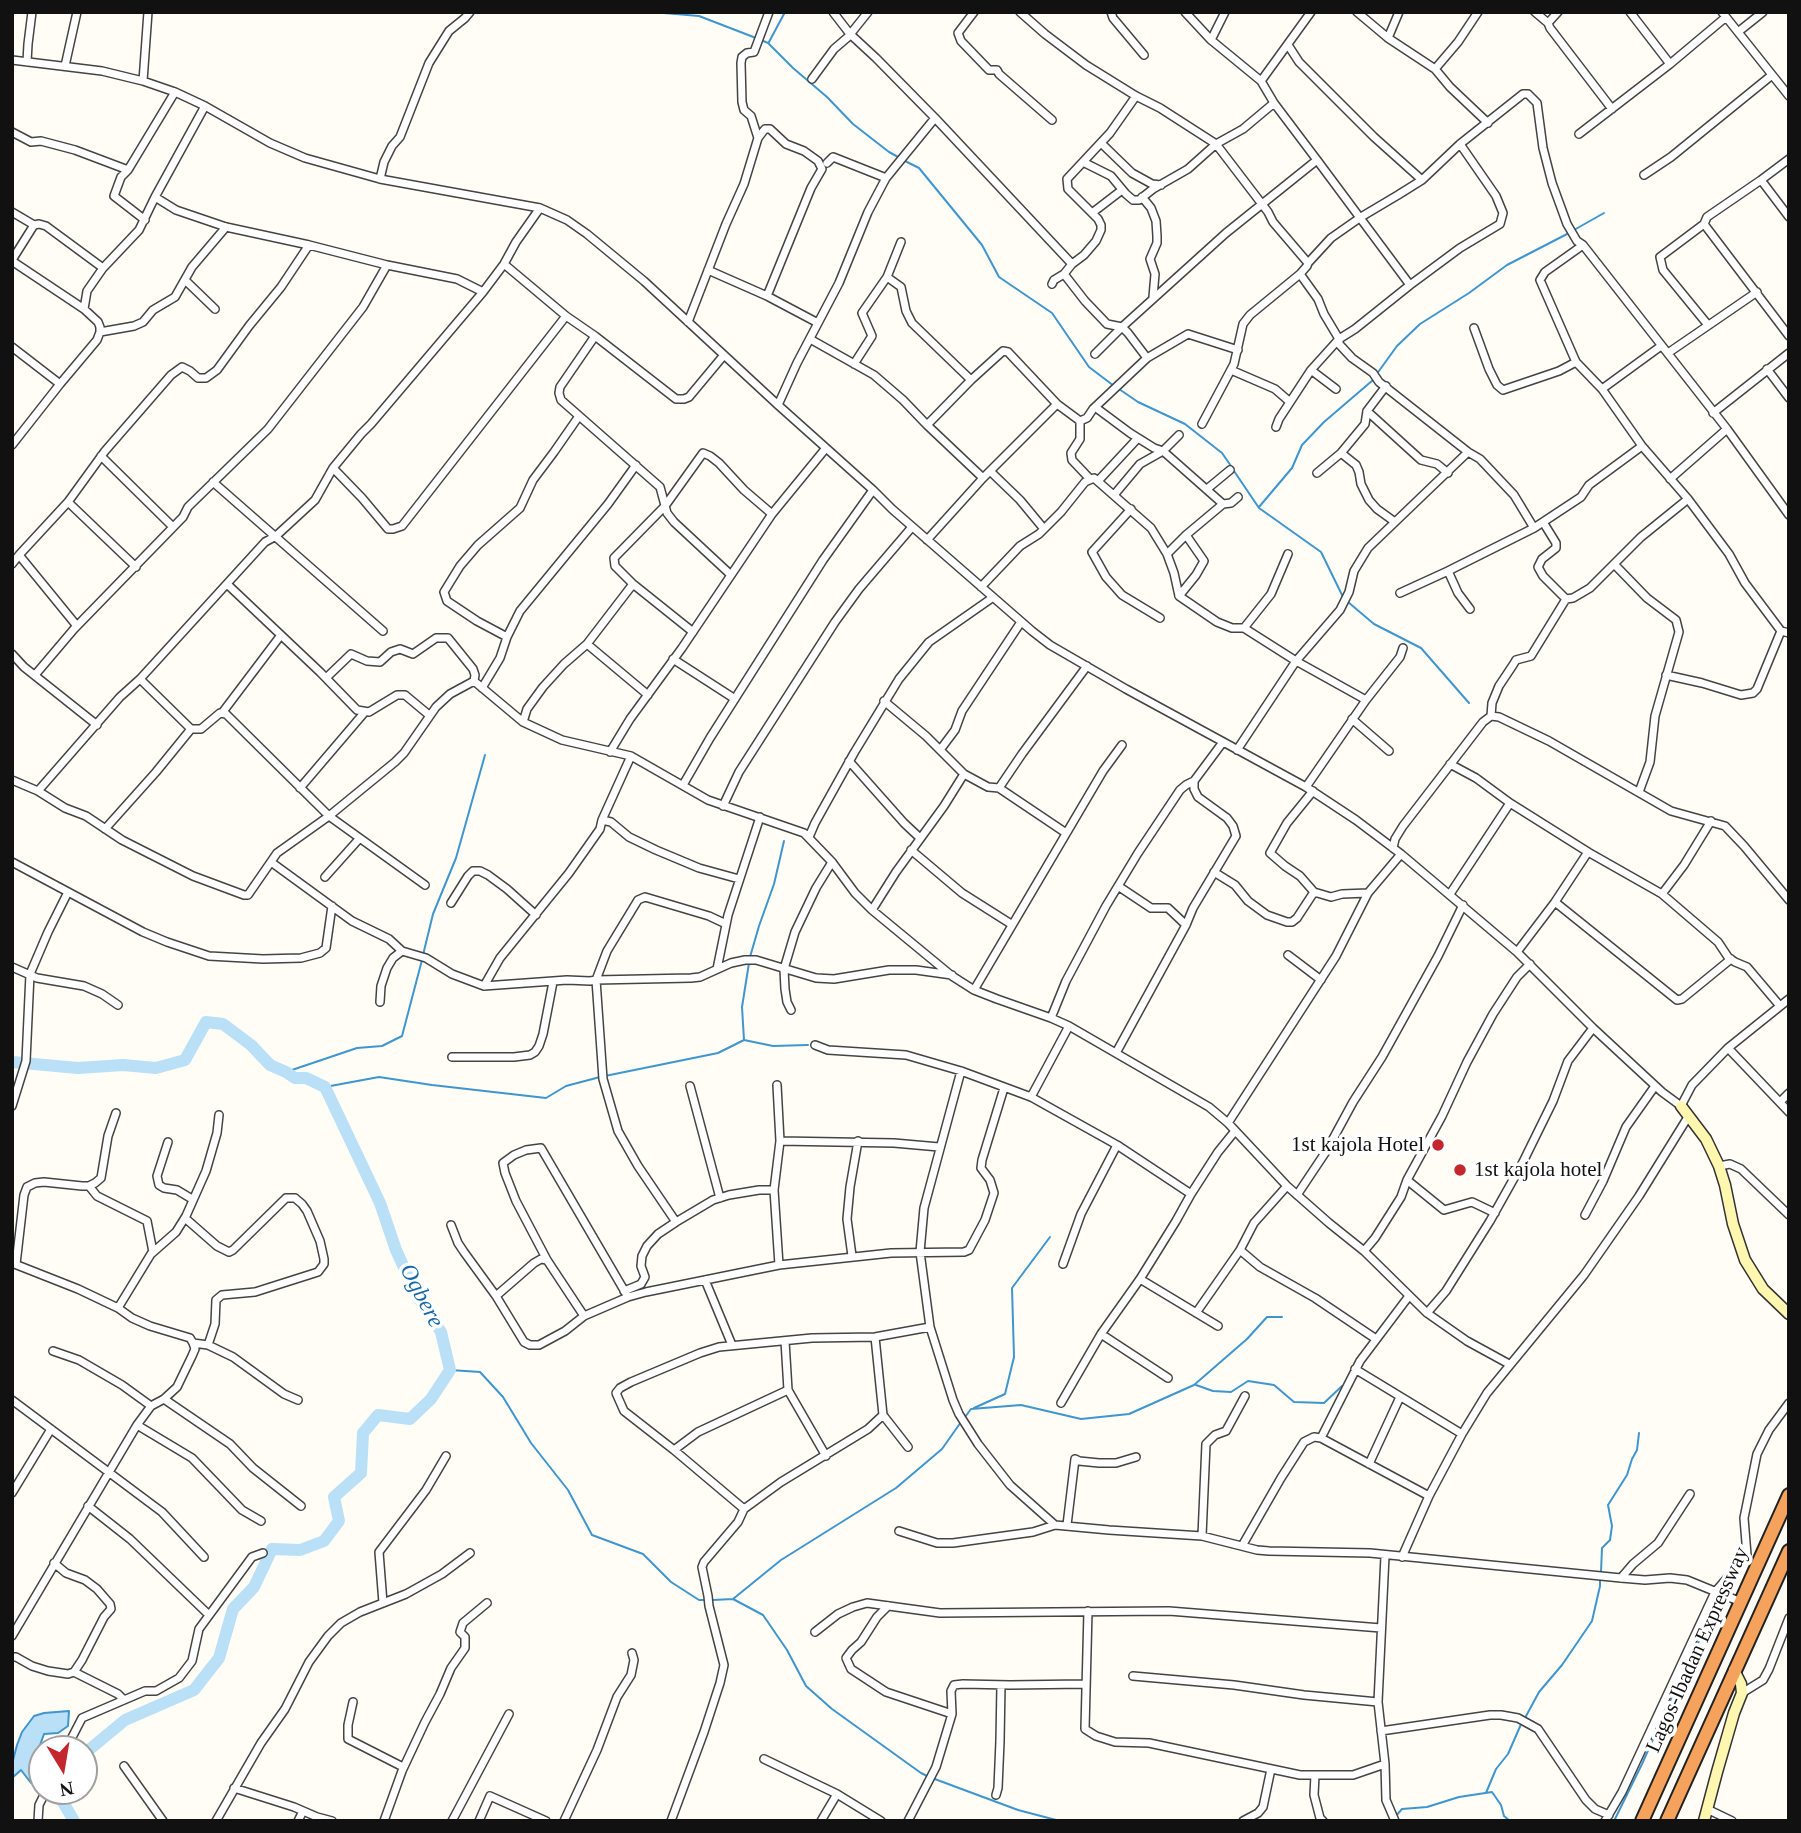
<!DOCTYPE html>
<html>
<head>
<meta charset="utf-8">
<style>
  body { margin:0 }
  #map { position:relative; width:1801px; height:1833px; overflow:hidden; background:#fffdf5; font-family:Georgia,serif }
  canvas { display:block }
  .frame { position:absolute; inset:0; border:14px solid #111; pointer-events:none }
  .north { position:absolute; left:28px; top:1735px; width:70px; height:70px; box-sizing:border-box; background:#fff; border:2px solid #a0a0a0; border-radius:50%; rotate:169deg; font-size:19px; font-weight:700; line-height:28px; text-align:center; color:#111 }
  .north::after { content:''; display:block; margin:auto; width:24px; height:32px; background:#c4262e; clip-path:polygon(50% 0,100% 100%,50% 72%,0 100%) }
</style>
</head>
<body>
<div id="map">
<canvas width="1801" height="1833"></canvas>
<div class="frame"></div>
<div class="north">N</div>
</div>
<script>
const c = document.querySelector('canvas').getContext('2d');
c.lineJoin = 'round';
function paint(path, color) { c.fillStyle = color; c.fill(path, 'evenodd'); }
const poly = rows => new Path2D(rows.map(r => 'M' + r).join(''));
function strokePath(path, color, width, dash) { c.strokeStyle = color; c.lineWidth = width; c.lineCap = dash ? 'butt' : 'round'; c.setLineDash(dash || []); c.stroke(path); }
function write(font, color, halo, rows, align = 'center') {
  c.font = font + ' Georgia,serif'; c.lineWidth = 7; c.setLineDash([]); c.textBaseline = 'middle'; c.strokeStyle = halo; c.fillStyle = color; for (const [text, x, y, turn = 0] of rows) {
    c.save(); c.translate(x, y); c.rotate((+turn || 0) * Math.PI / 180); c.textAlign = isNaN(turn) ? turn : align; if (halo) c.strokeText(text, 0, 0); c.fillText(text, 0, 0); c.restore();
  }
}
const water = poly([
  [69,1711,68,1726,58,1733,44,1734,39,1748,39,1770,37,1780,31,1783,21,1770,12,1778,12,1764,17,1745,22,1732,34,1716,44,1713,69,1711]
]);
paint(water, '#b9e0f7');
strokePath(water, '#3f96cf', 2);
strokePath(poly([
  [652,12,699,16,756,38],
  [761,40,768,43,793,68,827,97,853,124,889,152,900,158],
  [769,42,785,12],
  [905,161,919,168,982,245,999,277,1052,313,1089,367,1114,386],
  [1574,230,1604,213],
  [1376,375,1397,346,1420,324,1469,293,1507,265,1569,233],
  [1119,389,1138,402,1185,424,1222,453,1231,466],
  [1234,471,1259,508,1321,552,1344,599],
  [1259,507,1292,468,1302,445,1324,422,1373,380],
  [1348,602,1374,624,1421,648,1469,703],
  [423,955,433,914,456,858,485,755],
  [750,957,759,926,774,884,784,841],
  [744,1040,742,1007,749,963],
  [286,1072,357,1048,382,1046,402,1036,422,960],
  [605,1076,718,1053,744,1040,773,1046,808,1045],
  [325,1087,379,1077,432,1085,546,1098,566,1086,600,1077],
  [450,1370,480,1372,503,1397,531,1443,568,1490,592,1535,643,1554,671,1582,699,1600,707,1600],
  [1196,1385,1213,1391,1231,1392,1248,1381,1274,1385,1294,1402,1324,1403,1342,1386],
  [974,1408,1005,1394,1014,1357,1012,1288,1050,1237],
  [965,1417,971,1409,1021,1405,1081,1419,1129,1414,1194,1385,1247,1339,1267,1317,1282,1317],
  [1601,1572,1602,1548,1610,1540,1612,1526,1608,1505,1627,1475,1632,1459,1637,1450,1639,1433],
  [733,1599,781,1560,896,1488,942,1449,961,1422],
  [713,1600,733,1599,763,1615,787,1650,806,1686,832,1709,921,1773,927,1776],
  [1525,1718,1539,1692,1562,1665,1592,1621,1600,1586,1600,1578],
  [932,1778,1018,1810,1060,1821],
  [1486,1793,1496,1769,1508,1754,1522,1722],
  [1395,1817,1402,1809,1427,1807,1459,1797,1492,1792,1501,1805,1504,1816,1510,1821],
  [1614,1821,1642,1764,1666,1710,1684,1676,1718,1597]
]), '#3f96cf', 2);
strokePath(poly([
  [12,1062,78,1068,123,1065,156,1068,185,1060,206,1022,223,1024,251,1045,270,1065,286,1072,295,1078,306,1078,325,1087,380,1203,396,1250,416,1294,441,1332,450,1370,431,1399,410,1419,378,1415,363,1433,361,1473,334,1497,339,1521,324,1541,300,1550,272,1549,254,1587,233,1609,219,1658,194,1690,125,1720,84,1754],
  [62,1791,60,1797,74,1821]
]), '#b9e0f7', 12);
const street = poly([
  [833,12,850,34,876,58,935,118,1072,264],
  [974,12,958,33,961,41,989,70,997,70,999,74,1052,120],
  [1020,12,1045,34,1086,65,1136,96,1160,108,1216,144,1268,212,1273,222,1308,263,1307,266,1300,274,1250,315,1243,324,1234,364,1202,424],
  [1111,12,1113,18,1144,55],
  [1185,12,1211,40,1261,81],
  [1357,12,1388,38,1435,69,1450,87,1488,123],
  [1535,12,1548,23,1550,28,1612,109],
  [1630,12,1670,64],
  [1722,12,1789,96],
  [1548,23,1558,12],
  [1738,32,1763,12],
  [1388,38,1399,12],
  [1211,40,1225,12],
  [1288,45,1299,62,1374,137,1422,180],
  [12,60,102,71,143,81,175,92,205,106,270,143,305,158,380,179,540,208,567,220,587,234,644,281,778,405,873,490,892,509,1032,631,1050,645,1126,689,1306,787,1356,820,1401,854,1517,952,1593,1028,1662,1092,1681,1106,1692,1085,1728,1048,1789,999],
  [27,62,28,44,32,12],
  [65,66,77,12],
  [1435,69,1458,42,1478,12],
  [812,79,834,49,848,37,868,12],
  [143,81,148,12],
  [12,132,31,142,41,141,75,150,128,170],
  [1579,134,1670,64,1726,17],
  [758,138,751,116,744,110,742,102,741,63,742,57,747,53,754,52,769,12],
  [1101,143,1132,173,1152,184,1161,185],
  [1317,160,1410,285],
  [1083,162,1111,176,1126,194,1133,200,1139,200,1153,189,1188,169,1216,144,1243,129,1274,103],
  [827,163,833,157,886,178],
  [1644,175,1671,157,1772,75],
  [380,179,384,162,392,146,400,137,429,63,449,31,465,18,470,12],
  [1761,180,1789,217],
  [155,197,176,210,226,227,309,245,387,265,457,279,483,292],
  [1142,197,1151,208,1156,221,1157,236,1157,243,1150,259,1155,274,1153,297],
  [12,212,34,225,39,224,46,226,103,268],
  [1092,213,1122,190],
  [145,220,114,196,121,177,128,170,175,92],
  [1704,224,1789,336],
  [1583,245,1545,272,1540,280,1576,362,1602,389,1642,446,1688,499,1729,554,1745,583,1781,631,1789,633],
  [12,260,34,225],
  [12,261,84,309],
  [1308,263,1331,238,1361,217,1398,195,1422,180,1460,144,1523,94,1528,94,1537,103,1543,148,1552,183,1567,224,1577,241,1583,245,1727,429,1789,515],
  [504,264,566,316,595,336,676,399,684,399,689,397,724,355],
  [708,270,767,296,818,323],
  [1064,274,1085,301,1107,324,1122,327],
  [1300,274,1318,299,1324,314,1339,339,1339,344,1352,358,1373,373,1379,382,1468,452,1480,459,1514,495,1534,528],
  [887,277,901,287,906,311,912,323,971,380],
  [185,280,215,309],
  [1052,284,1054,280,1064,274,1072,264,1084,255,1096,241,1101,230,1101,225,1098,219,1068,189,1067,179,1110,133,1136,96],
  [688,322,726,224,744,184,758,138,765,129,770,129,786,144,804,151,818,161,822,169,811,188,767,296],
  [1708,325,1663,270,1660,257,1704,224,1707,217,1761,180,1789,159],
  [1474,328,1489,369,1497,385,1503,390,1559,371,1576,362],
  [100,332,134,326,143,322,153,310,175,297,192,267,226,227],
  [595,336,560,387,559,393,561,400,660,487,667,513,674,522,731,575],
  [810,339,874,375,903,400,927,425,983,478],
  [12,347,60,384],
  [1668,353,1757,292],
  [1095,354,1122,327],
  [1147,358,1188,334,1238,350],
  [854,364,872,336,862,313,887,277,901,242],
  [1767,369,1789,398],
  [1231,370,1275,389,1290,402],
  [1311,370,1336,389],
  [1602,389,1661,346],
  [778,405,797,363,839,283,868,212,886,178,935,118],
  [1095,407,1130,433,1154,448,1163,451,1223,504],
  [1367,411,1421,460,1437,464,1448,473],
  [1713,413,1789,353],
  [1080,421,1080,439,1071,453,1072,460,1090,479],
  [927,425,971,380,1003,351,1008,352,1057,404],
  [1276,427,1279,419,1311,370,1339,339,1355,329,1410,285,1460,248,1500,224,1503,213,1496,196,1460,144],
  [12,445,60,384,97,340,100,332,100,327,98,322,84,309,87,291,103,268,139,230,155,197,205,106],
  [1341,453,1356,465,1359,472,1361,484,1369,500,1377,509,1395,522],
  [101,456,173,527],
  [333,468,362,498,388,529,393,529,402,526,566,316],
  [990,471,1020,500,1044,529],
  [1317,473,1341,453,1365,424,1367,411,1386,386],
  [1670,479,1727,429],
  [1098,481,1138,438],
  [213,482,383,631],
  [1207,489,1230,470],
  [1114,495,1140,464,1163,451,1179,435],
  [68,502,136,567],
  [1131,509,1092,552,1106,577,1122,595,1160,618],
  [1543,522,1556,543,1556,548,1542,559,1538,567,1543,576,1566,599],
  [927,540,983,478,1057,404,1080,421,1087,418,1093,409,1147,358,1128,333,1122,327,1226,233,1317,160,1274,103,1261,81,1311,12],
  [1167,554,1186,535],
  [19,555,68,502,105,451,171,375,182,367,190,371,198,378,206,378,217,370,249,326,281,287,309,245],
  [12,564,19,555,77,626],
  [1614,564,1647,598,1676,620,1679,632,1655,716,1650,762,1639,792],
  [1448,571,1458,593,1470,609],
  [227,584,320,672,357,710,369,712,397,695,405,695,429,715],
  [633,584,693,632],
  [981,587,1020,546,1039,534,1061,512,1085,482,1094,478,1151,528,1167,554,1174,573,1179,596,1217,622,1232,628,1244,628,1296,661,1366,700],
  [1400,593,1448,571,1534,528,1581,497,1589,485,1642,446],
  [1179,596,1196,575,1204,561,1186,535,1223,504,1231,503,1238,497],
  [1244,628,1271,594,1288,554],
  [507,637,477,621,447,601,444,592,460,566,478,545,520,508,533,480,554,452,579,416],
  [587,644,648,695],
  [12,654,24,667,97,725],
  [673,659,735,699],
  [35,675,74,629,183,517,188,507,268,429,363,307,387,265],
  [1666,675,1702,683,1741,695,1753,693,1757,689,1781,631],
  [326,678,351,654,367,661,380,662,391,652,400,649,413,654,436,638,448,638,473,669,475,675,474,681,523,722,562,740,631,756,708,800,804,833,832,862,855,893,872,910,952,976,974,990,997,999,1051,1018,1069,1026,1209,1107,1228,1123,1287,1186,1329,1223,1364,1251,1427,1313,1467,1341,1509,1364],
  [140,679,191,729,201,729,220,713,226,714,329,816,425,885],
  [482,688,500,658,507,637,520,611,608,504,636,465],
  [884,701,926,736,964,774,988,787,999,788,1066,833],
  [222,713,281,635],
  [1491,716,1492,703,1499,686,1513,665,1516,660,1531,656,1566,599,1573,598,1590,588,1641,537,1688,499],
  [1352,719,1389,751],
  [523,722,527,709,543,687,564,664,587,644,633,584,615,566,614,558,665,506,703,453,710,456,719,463,744,490,772,514],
  [940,750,955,730,962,711,1021,622],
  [1237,750,1296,661,1340,610,1349,592,1354,571,1368,548,1468,452],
  [610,752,630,719,682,648,772,514,826,448],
  [849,761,904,823,920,838],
  [1450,764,1476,778,1510,803,1588,852,1662,894,1718,942,1728,957,1735,962,1747,967,1780,1006],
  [12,780,38,791,65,808,86,816,122,840,193,876,244,895,248,895,277,853,329,816,395,762,404,753,436,707,450,694,474,681],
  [683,785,710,738,823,560,873,490],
  [1306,787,1366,700,1400,657,1403,648],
  [300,788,364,713],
  [999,788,1022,754,1087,666],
  [38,791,120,697,140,679,265,542,276,536,315,500,333,468,361,434,371,424,483,292,504,264,516,242,540,208],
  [1313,791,1287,823,1270,853,1285,866,1300,876,1314,892,1331,897,1342,894,1368,893],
  [723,806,739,772,835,622,859,589,912,527],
  [602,820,631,756],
  [105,829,156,772,191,729],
  [809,837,815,823,854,753,899,679,929,642,992,598],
  [1393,848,1395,839,1403,826,1483,722,1491,716,1499,717,1549,741,1671,811,1725,826,1744,846,1789,900],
  [911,850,962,893,1011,924],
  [12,862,143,932,167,942,209,956,263,959,301,958,320,953,326,948,332,906],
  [271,862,352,921,389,939,402,951,426,958,452,974,484,986,567,980,590,981,596,980,691,978,700,977,731,963,745,960,756,960,816,978,834,979,889,970,916,970,952,975],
  [1214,872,1235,885,1248,901,1267,915,1287,922,1292,922,1297,918,1314,892],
  [325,877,359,839],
  [1118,886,1151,908,1168,908,1186,925],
  [1450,894,1510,803],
  [1662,894,1684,865,1711,821],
  [1555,902,1677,1000,1682,999,1731,959],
  [451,903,468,876,473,871,480,871,488,875,507,889,536,915],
  [872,910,896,872,944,806,964,774],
  [1517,952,1555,902,1588,852],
  [1288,955,1321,980],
  [12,967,37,978,84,986,102,994,118,1005],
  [717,969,728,915,760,817],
  [484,986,500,958,569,873,600,829,602,820,611,822,629,837,656,850,699,868,739,879],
  [974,990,1103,771,1122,745],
  [380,1002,381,986,387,968,393,958,402,951],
  [791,1010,787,1002,785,989,784,969,795,932,816,888,832,862],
  [1051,1018,1066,981,1106,906,1138,853,1180,790,1186,785,1194,781,1223,742],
  [815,1045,828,1050,906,1055,961,1071,1031,1097,1117,1145,1191,1194],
  [1728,1048,1789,1112],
  [1116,1053,1186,925,1193,908,1236,836,1233,826,1227,818,1198,797,1194,789,1194,781],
  [452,1057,514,1057,530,1055,535,1052,539,1046,543,1034,553,982],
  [961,1071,924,1208,920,1252,930,1327,953,1400,959,1414,978,1444,1010,1485,1055,1525,1109,1530,1202,1536,1257,1550,1269,1551,1370,1553,1621,1578,1645,1580,1670,1578,1687,1580,1741,1602],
  [777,1085,780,1141,774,1190,779,1265],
  [690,1086,720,1198],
  [1031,1097,1069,1026],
  [1780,1102,1789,1093],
  [12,1106,26,1061,30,974,48,932,68,892],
  [1228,1123,1336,956,1368,893,1401,854],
  [780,1141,894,1143,939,1147],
  [168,1142,157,1176,159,1185,164,1188,177,1190,192,1199],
  [1719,1166,1730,1164,1741,1169,1789,1215],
  [1407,1180,1444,1210,1472,1202,1495,1213],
  [89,1186,97,1196,147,1221,153,1252],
  [1297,1195,1327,1150,1353,1102,1382,1057,1438,956,1463,905],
  [1585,1215,1603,1181,1626,1127,1655,1086],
  [185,1218,217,1246,229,1252,233,1250,286,1198,295,1198,302,1204,307,1211,320,1241,324,1259,324,1264,318,1272,255,1292,222,1295,216,1300,215,1324,208,1345],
  [676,1222,638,1166,618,1131,603,1079,596,980,607,951,638,900,645,897,709,916,726,924],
  [451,1225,458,1243,464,1252,496,1296,524,1342,530,1345,539,1345,565,1331,584,1316,628,1297,646,1292,779,1265,891,1253,964,1252,969,1250,985,1220,994,1193,990,1180,981,1168,982,1160,1004,1088],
  [1240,1250,1260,1267,1315,1298,1376,1339],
  [1364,1251,1375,1238,1401,1197,1407,1180,1442,1116,1467,1062,1493,1014,1517,977,1530,964],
  [852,1256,847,1219,850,1187,858,1141],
  [12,1263,78,1289,118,1308,132,1318,150,1326,190,1338,193,1343,208,1345,233,1357,284,1394,298,1400],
  [16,1264,24,1195,27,1187,35,1183,44,1182,82,1186,89,1186,95,1183,101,1178,108,1136,116,1113],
  [1063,1264,1081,1214,1117,1145],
  [1140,1279,1218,1326],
  [705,1280,732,1345],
  [624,1291,641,1284,645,1277,641,1266,642,1256,647,1246,658,1234,676,1222,713,1200,729,1195,759,1190,774,1190],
  [496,1296,534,1263,541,1259,547,1260],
  [118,1308,151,1254,176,1232,186,1216,206,1171,217,1133,219,1115],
  [1196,1313,1240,1250,1254,1223,1287,1186],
  [1427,1313,1446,1291,1490,1221,1523,1162,1553,1101,1568,1061,1593,1028],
  [584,1316,547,1260,516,1201,505,1173,503,1163,514,1155,526,1150,541,1148,628,1297],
  [1101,1334,1168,1378],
  [875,1337,883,1415,908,1447],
  [785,1341,788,1390,826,1456],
  [53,1351,79,1360,122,1385,151,1406],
  [1355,1369,1462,1434],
  [164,1399,230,1444,253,1468,301,1506],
  [12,1400,162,1512,204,1557],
  [1061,1403,1101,1334,1140,1279,1176,1221,1191,1194,1218,1152,1235,1131],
  [137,1425,192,1458,242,1510,261,1521],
  [1321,1438,1429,1496],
  [674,1450,698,1432,788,1390],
  [1369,1464,1400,1397],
  [12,1493,51,1429],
  [88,1506,130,1539,209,1615],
  [744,1509,674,1450,624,1411,616,1393,620,1388,631,1382,700,1353,719,1347,812,1338,875,1337,930,1327],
  [1067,1525,1075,1459,1079,1461,1099,1463,1116,1463,1136,1457],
  [899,1531,937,1543,953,1543,1033,1532,1055,1525],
  [1202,1536,1206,1444,1215,1435,1226,1431,1245,1396],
  [1242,1546,1281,1478,1304,1442,1314,1437,1321,1438,1360,1361,1409,1296],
  [1385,1556,1378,1702,1385,1764,1386,1800,1395,1821],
  [1402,1557,1429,1496,1462,1434,1487,1393,1584,1275,1639,1196,1688,1117],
  [1621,1578,1633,1564,1658,1543,1690,1494],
  [383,1603,379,1552,426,1490,446,1456],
  [888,1606,877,1617,861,1642,852,1650,846,1658,851,1669,886,1692,952,1714],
  [1088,1611,1085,1729,1096,1736,1115,1742,1149,1743,1300,1775,1353,1775,1385,1764],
  [815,1632,838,1614,853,1607,867,1603,940,1613,1169,1611,1381,1628],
  [12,1636,137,1425,151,1406,164,1399,177,1387,192,1356,195,1349,193,1343],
  [12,1657,16,1657,32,1666,48,1671,68,1674,74,1672,82,1660,104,1617,111,1609,110,1604,97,1589,85,1580,66,1573,54,1563],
  [74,1672,118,1694,124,1700],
  [1133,1676,1234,1685,1304,1695,1378,1702],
  [1742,1693,1763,1680,1769,1669,1789,1618],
  [353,1702,348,1725,348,1739,403,1767],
  [1381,1731,1490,1715,1501,1715,1518,1718,1538,1729,1586,1800,1595,1809,1609,1815],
  [66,1749,82,1718,145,1691,156,1691,179,1678,192,1661,199,1629,252,1557,263,1553],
  [764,1759,837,1794,881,1821],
  [124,1766,163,1821],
  [1315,1775,1314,1795,1320,1818,1323,1821],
  [234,1788,294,1807,317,1817,332,1821],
  [996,1795,998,1788,1000,1741,1001,1685],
  [1707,1809,1732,1821],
  [38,1821,39,1805,46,1791],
  [216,1821,261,1743,285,1709,309,1662,328,1636,341,1623,360,1612,406,1594,442,1574,470,1553],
  [298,1821,303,1811],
  [384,1821,402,1771,425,1722,440,1694,451,1668,465,1648,465,1637,460,1632,463,1623,487,1603],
  [452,1821,509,1714],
  [479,1821,490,1796,546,1821],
  [564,1821,597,1750,617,1697,631,1675,634,1660,632,1653],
  [671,1821,704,1732,720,1683,724,1665,709,1606,708,1596,702,1567,704,1562,738,1522,744,1509,781,1482,868,1429,883,1415],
  [821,1821,837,1794],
  [908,1821,936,1767,952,1714,951,1691,954,1685,963,1684,1010,1685,1085,1684],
  [1243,1821,1258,1813,1263,1807,1271,1769],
  [1605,1821,1622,1792,1715,1592,1747,1555,1744,1518,1757,1454,1769,1430,1789,1403]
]);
const secondary = poly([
  [1681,1106,1706,1139,1719,1166,1725,1185,1733,1224,1745,1260,1763,1289,1789,1314],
  [1704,1821,1717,1772,1734,1713,1742,1693,1741,1684,1734,1670]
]);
const highway = poly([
  [1642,1821,1789,1495],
  [1667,1821,1789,1551]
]);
strokePath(street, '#444', 10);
strokePath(secondary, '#333', 13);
strokePath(highway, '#222', 16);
strokePath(street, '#fff', 7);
strokePath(secondary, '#fff6b0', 10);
strokePath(highway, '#f5a25d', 12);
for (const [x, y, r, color] of [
  [1438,1145,7,"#c4262e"],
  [1460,1170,7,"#c4262e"]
]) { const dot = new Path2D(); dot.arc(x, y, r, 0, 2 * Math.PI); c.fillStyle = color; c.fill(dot); strokePath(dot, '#fff', 2.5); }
write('21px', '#111', '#fff', [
  ["1st kajola Hotel",1424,1145],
  ["1st kajola hotel",1474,1170,"left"]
], 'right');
write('21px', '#111', '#fff', [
  ["Lagos-Ibadan Expressway",1698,1650,-66]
]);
write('italic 23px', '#1768a6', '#fff', [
  ["Ogbere",421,1296,62]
]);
</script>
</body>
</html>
